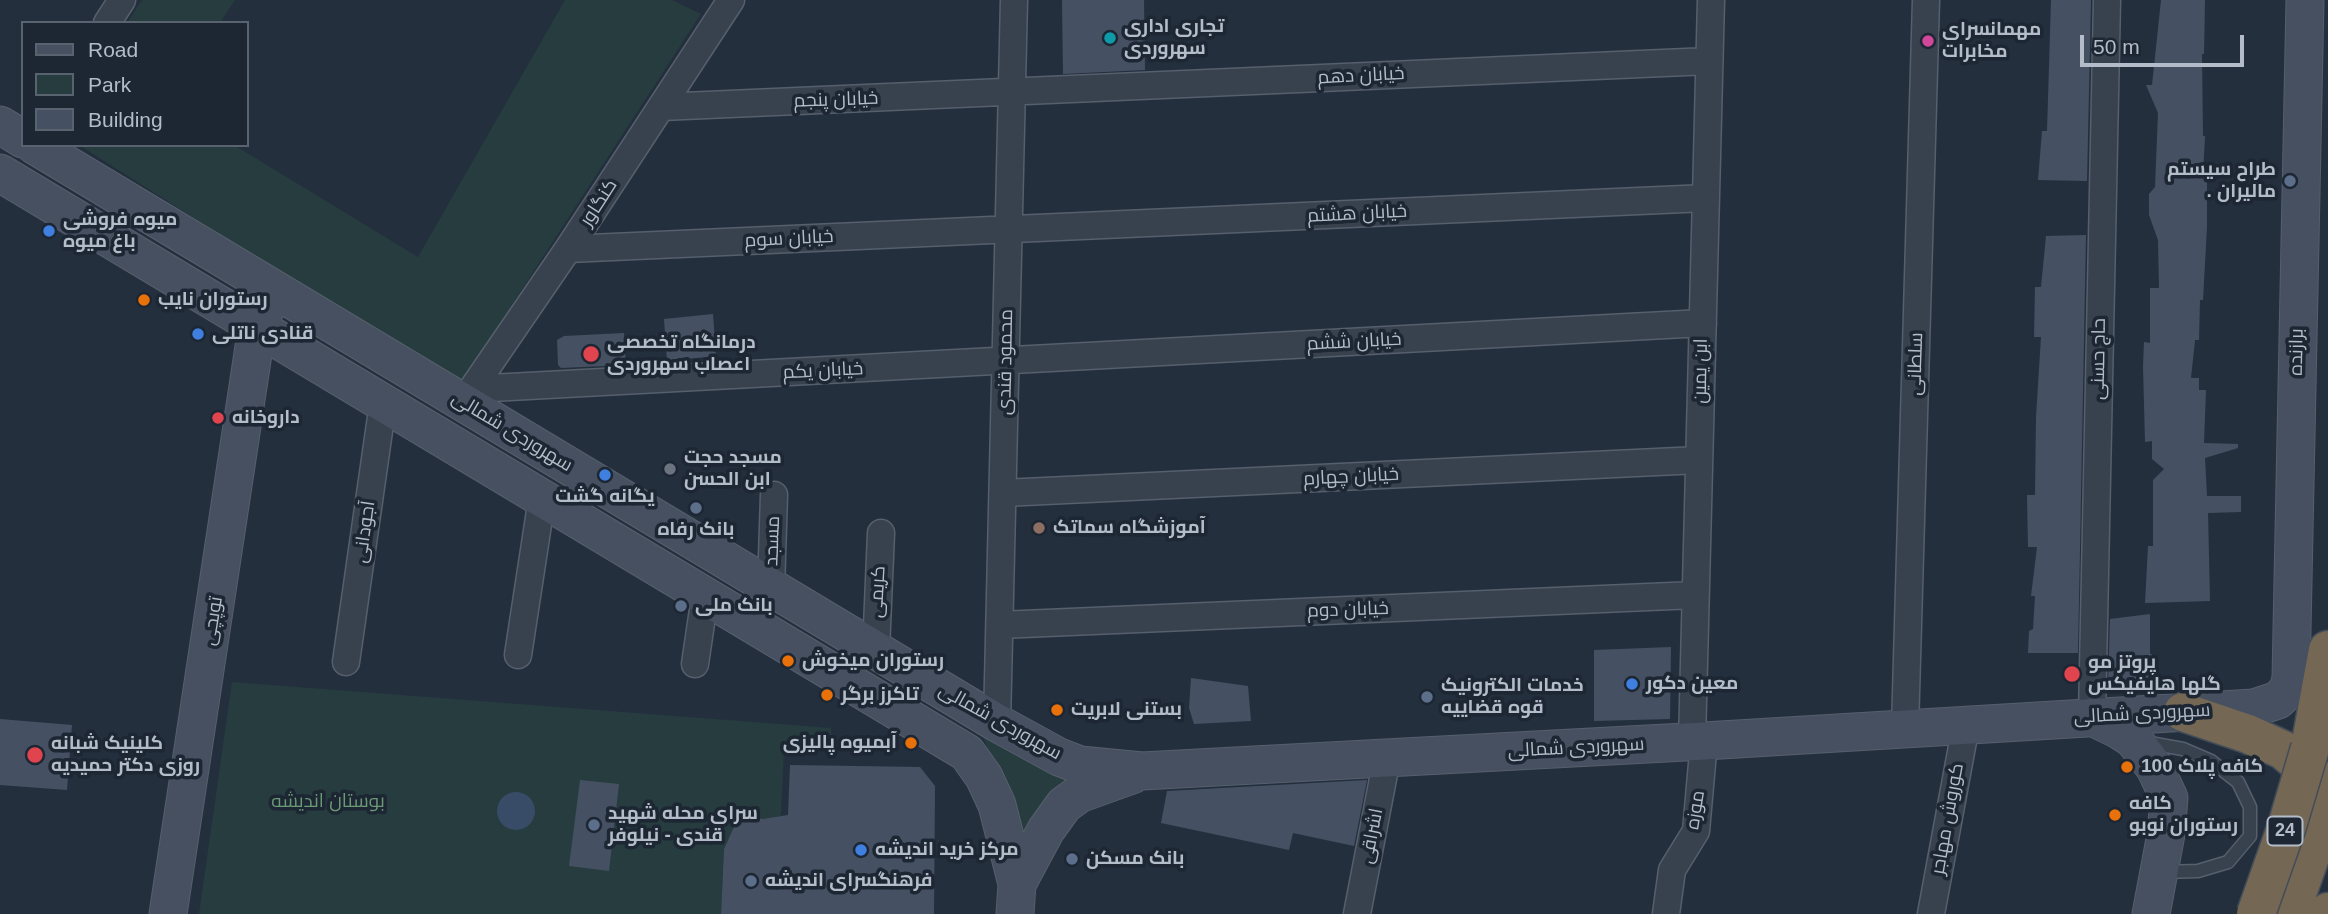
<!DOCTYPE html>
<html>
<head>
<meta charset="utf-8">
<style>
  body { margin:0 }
  #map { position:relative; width:2328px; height:914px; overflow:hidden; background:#242f3e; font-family:Helvetica,sans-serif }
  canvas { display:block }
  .legend { position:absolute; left:21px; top:21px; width:228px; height:126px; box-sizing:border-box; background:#1d2633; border:2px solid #59626f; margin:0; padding:9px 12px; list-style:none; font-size:21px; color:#b4bcc9 }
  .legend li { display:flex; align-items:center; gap:14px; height:35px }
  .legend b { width:35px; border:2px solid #59626f }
  .scale { position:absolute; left:2080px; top:35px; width:164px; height:32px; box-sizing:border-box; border:4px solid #b4bcc9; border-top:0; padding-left:9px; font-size:21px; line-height:24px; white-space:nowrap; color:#b4bcc9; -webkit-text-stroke:5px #1d2633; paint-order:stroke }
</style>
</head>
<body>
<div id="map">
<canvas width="2328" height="914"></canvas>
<ul class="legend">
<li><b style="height:9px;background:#465061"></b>Road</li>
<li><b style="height:19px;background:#263c3f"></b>Park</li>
<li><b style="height:19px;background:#455162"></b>Building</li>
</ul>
<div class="scale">50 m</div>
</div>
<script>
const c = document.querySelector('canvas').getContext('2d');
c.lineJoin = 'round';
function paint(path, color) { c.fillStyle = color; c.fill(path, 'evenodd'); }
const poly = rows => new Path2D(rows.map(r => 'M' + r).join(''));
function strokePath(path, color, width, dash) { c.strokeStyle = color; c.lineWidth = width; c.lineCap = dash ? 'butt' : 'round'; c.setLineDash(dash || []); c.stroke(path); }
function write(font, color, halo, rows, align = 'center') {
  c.font = font + ' Helvetica,Cairo,sans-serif'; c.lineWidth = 7; c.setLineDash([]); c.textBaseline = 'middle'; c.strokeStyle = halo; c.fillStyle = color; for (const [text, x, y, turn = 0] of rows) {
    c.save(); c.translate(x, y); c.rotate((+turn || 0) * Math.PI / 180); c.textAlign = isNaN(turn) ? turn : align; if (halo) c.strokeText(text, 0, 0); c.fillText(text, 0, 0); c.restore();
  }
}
paint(poly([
  [142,0,235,0,220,23,127,23],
  [565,0,672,0,701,14,459,386,79,145,234,145,418,257],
  [232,682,831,728,832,745,784,748,781,816,762,819,742,809,724,849,721,914,199,914],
  [981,731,1066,780,1020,836]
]), '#263c3f');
paint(poly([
  '497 811a19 19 0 1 1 38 0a19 19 0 1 1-38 0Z'
]), '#394c67');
paint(poly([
  [1062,0,1144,0,1145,70,1063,74],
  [2051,0,2091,0,2087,181,2038,180,2042,131,2047,131],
  [2161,0,2205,0,2204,54,2202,54,2203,136,2205,136,2203,175,2207,175,2207,227,2203,300,2200,300,2199,340,2195,340,2191,378,2199,378,2199,390,2206,390,2204,443,2238,444,2238,448,2205,458,2207,496,2241,496,2241,512,2208,513,2210,601,2145,603,2148,546,2153,546,2153,480,2164,469,2152,459,2152,441,2145,442,2143,366,2144,342,2150,343,2150,288,2159,288,2158,240,2149,215,2149,194,2155,187,2158,113,2146,85,2152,85],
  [2086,235,2078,653,2028,653,2029,631,2033,629,2035,596,2031,596,2037,547,2028,547,2027,495,2035,495,2036,417,2041,337,2034,337,2035,287,2041,287,2046,236],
  [713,314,716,356,667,361,664,319],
  [624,333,626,365,561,368,558,365,557,340,564,336],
  [2150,614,2150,654,2152,654,2148,681,2108,683,2110,619],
  [1671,647,1670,719,1594,721,1594,650],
  [1191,678,1248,686,1251,721,1194,724,1189,708],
  [0,719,72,725,67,790,0,785],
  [790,765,920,767,935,786,934,914,721,914,724,849,742,809,762,819,788,815],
  [580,780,619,784,609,871,569,866],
  [1367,780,1354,846,1293,833,1289,850,1161,823,1167,791]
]), '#455162');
const lane = poly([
  [2144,742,2183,749,2211,761,2238,782,2250,807,2250,836,2228,862,2198,871,2163,872]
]);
const street = poly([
  [107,23,122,0],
  [661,107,1709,61],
  [568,249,1706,198],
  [472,389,1703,323],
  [466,398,568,249,731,0],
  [1003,493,1699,460],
  [771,588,774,495],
  [1000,625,1695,595],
  [876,650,881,533],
  [518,655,542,498],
  [346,662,383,403],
  [695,664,705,596],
  [2092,717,2107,0],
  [997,723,1014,0],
  [1905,728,1926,0],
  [1692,741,1711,0],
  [1357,914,1387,758],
  [1666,914,1672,870,1696,831,1704,741],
  [1931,914,1966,725]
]);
const secondary = poly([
  [0,125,23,139],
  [34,145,997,723,1059,757,1080,765,1142,771,1704,741,2254,708,2278,700,2288,690,2291,678,2305,0],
  [0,173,967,753,984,777,997,805,1017,884,1015,914],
  [2092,717,2119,730,2133,739,2155,768,2169,798,2166,834,2151,914],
  [1017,884,1046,830,1064,805,1079,794,1132,775],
  [168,914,257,327,266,308]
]);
const highway = poly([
  [2183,712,2248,734,2283,750,2314,776,2328,797],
  [2310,748,2328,650],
  [2290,914,2328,805],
  [2327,914,2328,912]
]);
strokePath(lane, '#565f6c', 15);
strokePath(street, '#565f6c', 29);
strokePath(secondary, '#565f6c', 39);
strokePath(highway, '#434c59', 41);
strokePath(lane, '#38414e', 12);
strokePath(street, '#38414e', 26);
strokePath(secondary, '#465061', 37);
strokePath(highway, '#746855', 38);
const highwayBridge = poly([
  [2256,914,2287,826,2310,748]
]);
strokePath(highwayBridge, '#434c59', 41, []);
strokePath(highwayBridge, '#746855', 38);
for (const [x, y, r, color] of [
  [1110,38,7,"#0f9aa8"],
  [1928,41,7,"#d1479c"],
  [2290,181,7,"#5c6f8a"],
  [49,231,7,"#3f7fe0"],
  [144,300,7,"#e8710a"],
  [198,334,7,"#3f7fe0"],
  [591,354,9,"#e0444e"],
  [218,418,7,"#e0444e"],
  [670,469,7,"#6b7280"],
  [605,475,7,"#3f7fe0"],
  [696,508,7,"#5c6f8a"],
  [1039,528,7,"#8d6e63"],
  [681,606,7,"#5c6f8a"],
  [788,661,7,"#e8710a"],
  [2072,674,9,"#e0444e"],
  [1632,684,7,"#3f7fe0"],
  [827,695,7,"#e8710a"],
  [1427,697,7,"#5c6f8a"],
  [1057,710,7,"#e8710a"],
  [911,743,7,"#e8710a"],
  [35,755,9,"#e0444e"],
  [2127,767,7,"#e8710a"],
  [2115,815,7,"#e8710a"],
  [594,825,7,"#5c6f8a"],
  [861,850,7,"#3f7fe0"],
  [1072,859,7,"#5c6f8a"],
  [751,881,7,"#5c6f8a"]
]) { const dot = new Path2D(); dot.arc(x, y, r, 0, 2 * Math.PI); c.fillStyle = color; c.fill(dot); strokePath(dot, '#1d2633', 2.5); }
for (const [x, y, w] of [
  [2285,831,35]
]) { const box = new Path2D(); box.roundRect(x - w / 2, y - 14.5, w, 29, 5); c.fillStyle = '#1d2633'; c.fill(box); strokePath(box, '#b4bcc9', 2); }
write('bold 18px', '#b4bcc9', null, [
  ["24",2285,831]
]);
write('bold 19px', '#b4bcc9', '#1d2633', [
  ["تجاری اداری",1124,27],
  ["سهروردی",1124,49],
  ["مهمانسرای",1942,30],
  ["مخابرات",1942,52],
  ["طراح سیستم",2276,170,"right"],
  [". مالیران",2276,192,"right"],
  ["میوه فروشی",63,220],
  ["باغ میوه",63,242],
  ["رستوران نایب",158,300],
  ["قنادی ناتلی",212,334],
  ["درمانگاه تخصصی",607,343],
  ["اعصاب سهروردی",607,365],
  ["داروخانه",232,418],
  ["مسجد حجت",684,458],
  ["ابن الحسن",684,480],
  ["یگانه گشت",605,497,"center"],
  ["آموزشگاه سماتک",1053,528],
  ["بانک رفاه",696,530,"center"],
  ["بانک ملی",695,606],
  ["رستوران میخوش",802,661],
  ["پروتز مو",2088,663],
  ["گلها هایفیکس",2088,685],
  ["معین دکور",1646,684],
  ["خدمات الکترونیک",1441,686],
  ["قوه قضاییه",1441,708],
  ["تاکرز برگر",841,695],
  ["بستنی لابریت",1071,710],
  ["آبمیوه پالیزی",897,743,"right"],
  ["کلینیک شبانه",51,744],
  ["روزی دکتر حمیدیه",51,766],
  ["کافه پلاک 100",2141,767],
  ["کافه",2129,804],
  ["رستوران نوبو",2129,826],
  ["سرای محله شهید",608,814],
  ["قندی - نیلوفر",608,836],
  ["مرکز خرید اندیشه",875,850],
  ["بانک مسکن",1086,859],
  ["فرهنگسرای اندیشه",765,881]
], 'left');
write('19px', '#b4bcc9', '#1d2633', [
  ["خیابان دهم",1361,76,-3],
  ["خیابان پنجم",836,100,-2],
  ["کنگاور",599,203,-57],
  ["خیابان هشتم",1357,214,-3],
  ["خیابان سوم",789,239,-3],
  ["خیابان ششم",1354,342,-3],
  ["برازنده",2297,352,-89],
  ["حاج حسنی",2099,359,-89],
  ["محمود قندی",1006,362,-89],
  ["سلطانی",1916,364,-88],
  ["خیابان یکم",823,371,-3],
  ["ابن یمین",1701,371,-89],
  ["سهروردی شمالی",512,432,31],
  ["خیابان چهارم",1351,477,-3],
  ["آجودانی",365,532,-82],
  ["مسجد",773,541,-88],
  ["کریمی",878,592,-87],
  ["خیابان دوم",1348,610,-2],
  ["توپچی",213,621,-81],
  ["سهروردی شمالی",2142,714,-3],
  ["سهروردی شمالی",1000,722,29],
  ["سهروردی شمالی",1576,748,-3],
  ["موزه",1696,810,-81],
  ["کوروش مهاجر",1948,819,-80],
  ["اشراقی",1372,836,-79]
]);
write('19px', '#6b9a76', '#1d2633', [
  ["بوستان اندیشه",328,802]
]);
</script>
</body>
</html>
